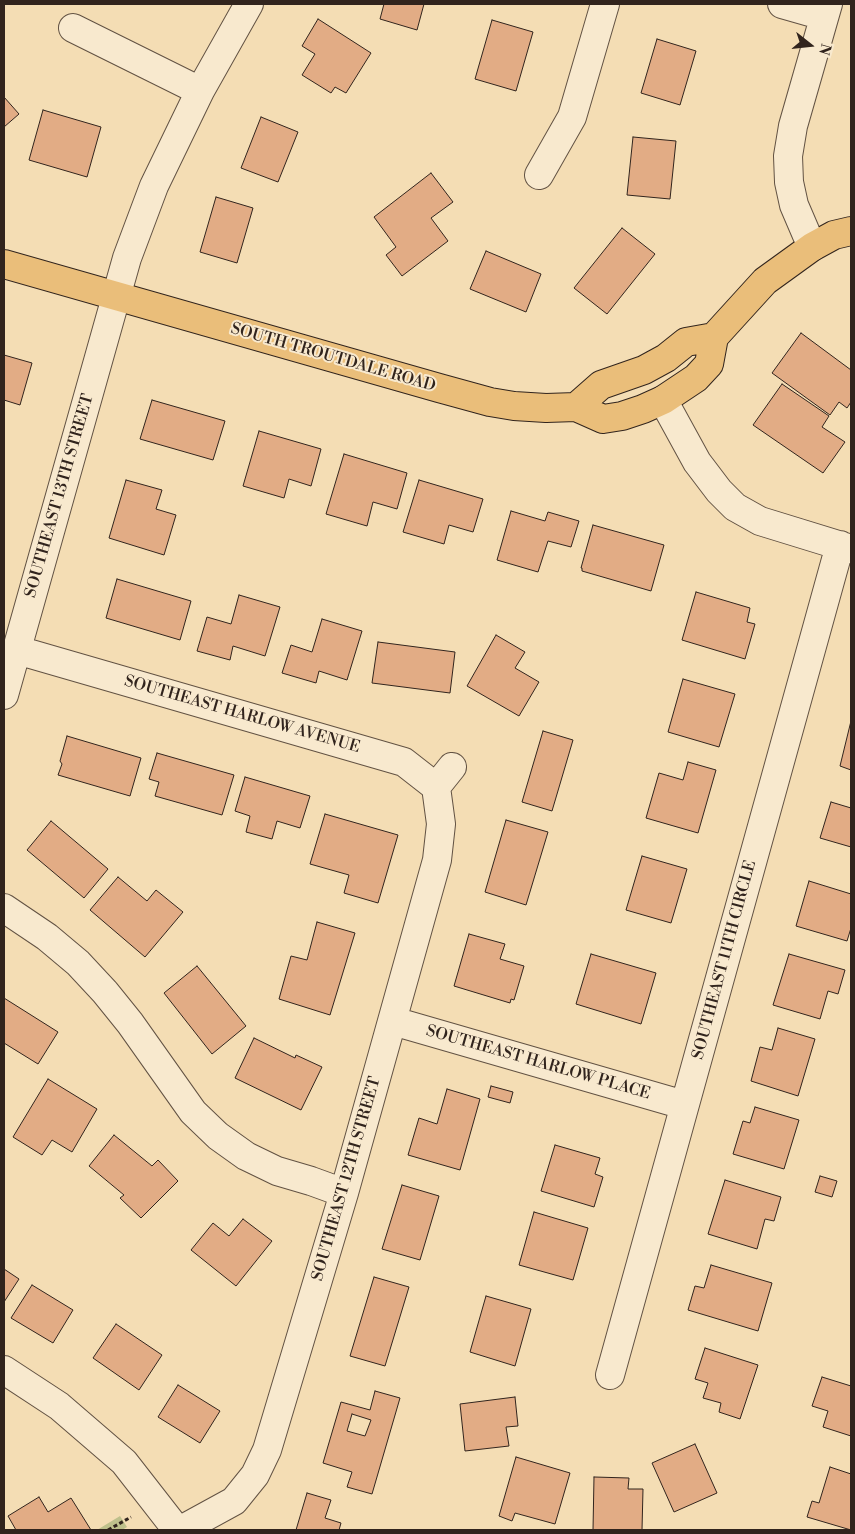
<!DOCTYPE html>
<html>
<head>
<meta charset="utf-8">
<style>
  body { margin:0 }
  #map { position:relative; width:855px; height:1534px; overflow:hidden; background:#f4ddb4; font-family:"Libre Bodoni",serif }
  canvas { display:block }
  .frame { position:absolute; inset:0; border:5px solid #31241d; pointer-events:none }
  .north { position:absolute; left:785px; top:20px; width:50px; height:50px; -webkit-text-stroke:4px #f8e9ce; paint-order:stroke; rotate:106deg; font-size:14px; font-weight:700; line-height:20px; text-align:center; color:#31241d }
  .north::after { content:''; display:block; margin:auto; width:18px; height:22px; background:#31241d; clip-path:polygon(50% 0,100% 100%,50% 72%,0 100%) }
</style>
</head>
<body>
<div id="map">
<canvas width="855" height="1534"></canvas>
<div class="frame"></div>
<div class="north">N</div>
</div>
<script>
const c = document.querySelector('canvas').getContext('2d');
c.lineJoin = 'round';
function paint(path, color) { c.fillStyle = color; c.fill(path, 'evenodd'); }
const poly = rows => new Path2D(rows.map(r => 'M' + r).join(''));
function strokePath(path, color, width, dash) { c.strokeStyle = color; c.lineWidth = width; c.lineCap = dash ? 'butt' : 'round'; c.setLineDash(dash || []); c.stroke(path); }
function write(font, color, halo, rows, align = 'center') {
  c.font = font + ' "Libre Bodoni",serif'; c.lineWidth = 4; c.setLineDash([]); c.textBaseline = 'middle'; c.strokeStyle = halo; c.fillStyle = color; for (const [text, x, y, turn = 0] of rows) {
    c.save(); c.translate(x, y); c.rotate((+turn || 0) * Math.PI / 180); c.textAlign = isNaN(turn) ? turn : align; if (halo) c.strokeText(text, 0, 0); c.fillText(text, 0, 0); c.restore();
  }
}
paint(poly([
  [120,1516,127,1527,122,1530,97,1530]
]), '#bec08b');
const building = poly([
  [384,4,424,4,417,30,380,19,384,4],
  [318,19,371,53,346,93,335,87,331,93,302,75,315,54,302,46,318,19],
  [492,20,533,32,516,91,475,79,492,20],
  [657,39,696,51,680,105,641,93,657,39],
  [4,97,19,114,4,127,4,97],
  [43,110,101,127,87,177,29,160,43,110],
  [261,117,298,132,278,182,241,168,261,117],
  [633,137,676,141,670,199,627,195,633,137],
  [431,173,453,202,431,218,448,241,402,276,386,255,396,247,374,217,431,173],
  [216,197,253,208,237,263,200,252,216,197],
  [622,228,655,254,607,314,574,288,622,228],
  [486,251,541,274,526,312,470,289,486,251],
  [801,333,851,370,851,402,847,408,839,402,830,415,772,373,801,333],
  [4,355,32,363,20,405,4,400,4,355],
  [782,384,829,416,822,427,845,442,823,473,753,425,782,384],
  [152,400,225,421,213,460,140,439,152,400],
  [259,431,321,449,311,486,289,479,284,498,243,486,259,431],
  [344,454,407,473,397,509,373,502,367,526,326,514,344,454],
  [126,480,162,490,156,509,176,515,164,555,109,538,126,480],
  [419,480,483,499,473,532,449,525,444,544,403,532,419,480],
  [511,511,545,521,548,512,579,521,571,547,548,541,538,572,497,560,511,511],
  [593,525,664,545,651,591,582,571,582,568,581,568,593,525],
  [117,579,191,601,180,640,106,618,117,579],
  [696,592,750,608,747,622,755,624,745,659,682,640,696,592],
  [239,595,280,607,265,656,233,646,230,660,197,651,207,617,231,624,239,595],
  [322,619,362,631,347,680,319,671,316,683,282,673,291,645,312,652,322,619],
  [496,635,525,652,515,668,539,682,519,716,467,686,496,635],
  [378,642,455,652,450,693,372,683,378,642],
  [683,679,735,694,719,747,668,732,683,679],
  [851,721,851,770,840,766,851,721],
  [543,731,573,740,552,811,522,802,543,731],
  [67,736,141,758,130,796,58,775,62,764,60,761,67,736],
  [157,753,234,775,222,815,155,796,159,782,149,779,157,753],
  [688,762,716,770,698,833,646,818,659,773,683,780,688,762],
  [245,777,310,796,300,828,277,821,272,839,246,832,250,816,235,811,245,777],
  [831,802,851,808,851,847,820,838,831,802],
  [325,814,398,835,378,903,344,893,349,875,310,864,325,814],
  [506,820,548,832,526,905,485,892,506,820],
  [51,821,108,869,84,898,27,850,51,821],
  [642,856,687,869,671,923,626,910,642,856],
  [118,877,147,901,156,890,183,912,145,957,90,910,118,877],
  [809,881,851,894,851,928,847,941,796,926,809,881],
  [317,922,355,933,330,1015,279,999,291,956,307,960,317,922],
  [469,934,505,944,500,959,524,966,514,1000,511,999,510,1003,454,986,469,934],
  [591,954,656,973,641,1024,576,1004,591,954],
  [789,954,845,970,838,994,828,991,820,1019,773,1005,789,954],
  [197,966,246,1026,212,1054,164,993,197,966],
  [4,998,58,1032,38,1064,4,1043,4,998],
  [778,1028,815,1039,798,1096,751,1081,760,1047,772,1050,778,1028],
  [254,1038,295,1058,296,1055,322,1067,301,1110,235,1078,254,1038],
  [48,1079,97,1109,72,1152,52,1140,42,1155,13,1137,48,1079],
  [491,1086,513,1092,510,1103,488,1097,491,1086],
  [447,1089,480,1099,460,1170,408,1155,419,1118,437,1124,447,1089],
  [755,1107,799,1120,784,1169,733,1154,743,1121,750,1123,755,1107],
  [114,1135,152,1166,158,1160,178,1181,141,1218,120,1198,124,1195,89,1166,114,1135],
  [555,1145,600,1158,595,1174,603,1177,594,1207,541,1191,555,1145],
  [820,1176,837,1181,832,1197,815,1192,820,1176],
  [725,1180,781,1197,774,1221,765,1219,757,1249,708,1234,725,1180],
  [402,1185,439,1196,420,1260,382,1249,402,1185],
  [534,1212,588,1228,573,1280,519,1265,534,1212],
  [243,1219,272,1241,236,1286,191,1250,213,1223,229,1236,243,1219],
  [711,1265,772,1283,758,1331,688,1310,695,1286,704,1288,711,1265],
  [4,1269,19,1279,4,1302,4,1269],
  [374,1277,409,1287,385,1366,350,1356,374,1277],
  [32,1285,73,1310,53,1343,11,1318,32,1285],
  [486,1296,531,1309,515,1366,470,1352,486,1296],
  [116,1324,162,1355,139,1390,93,1358,116,1324],
  [705,1348,758,1365,740,1419,719,1412,721,1403,703,1398,708,1383,695,1379,705,1348],
  [822,1377,851,1386,851,1436,823,1427,828,1411,812,1406,822,1377],
  [178,1385,220,1411,200,1443,158,1417,178,1385],
  [375,1391,400,1398,372,1494,347,1487,352,1472,323,1463,341,1402,370,1410,375,1391],
  [352,1414,371,1420,365,1436,347,1431,352,1414],
  [515,1397,518,1426,506,1427,509,1446,465,1451,460,1404,515,1397],
  [695,1444,717,1493,674,1512,652,1463,695,1444],
  [516,1457,570,1473,555,1524,515,1513,512,1521,499,1516,516,1457],
  [830,1467,851,1474,851,1530,807,1517,812,1501,819,1503,830,1467],
  [594,1477,629,1478,628,1489,643,1489,642,1530,593,1530,594,1477],
  [307,1493,331,1500,325,1518,341,1523,339,1530,296,1530,307,1493],
  [39,1497,48,1512,71,1498,91,1530,16,1530,8,1516,39,1497]
]);
paint(building, '#e2ac85');
strokePath(building, '#31241d', 1);
const minor = poly([
  [782,4,824,16],
  [73,28,200,91],
  [539,175,572,117,605,4],
  [812,247,794,205,789,182,788,156,793,126,828,4],
  [663,400,697,462,719,491,735,507,760,521,851,549],
  [17,650,404,762,436,787],
  [4,695,127,258,154,186,200,91,249,4],
  [436,787,452,767],
  [4,908,47,937,78,963,105,992,130,1023,193,1112,218,1136,246,1156,277,1171,311,1181,344,1193],
  [393,1021,684,1105],
  [4,1370,59,1406,124,1462,177,1530],
  [610,1375,840,545],
  [181,1530,234,1501,255,1475,267,1450,344,1193,437,860,441,824,436,787]
]);
const major = poly([
  [4,264,439,388,490,402,514,406,546,408,576,407,603,419,622,416,643,409,663,400,696,378,709,364,714,337,765,281,812,247,834,235,851,231],
  [576,407,601,385,644,370,666,358,686,342,714,337]
]);
strokePath(minor, '#625243', 30);
strokePath(major, '#31241d', 30);
strokePath(poly([
  [108,1530,131,1517]
]), '#31241d', 3, [4, 2.5]);
strokePath(minor, '#f8e9ce', 28);
strokePath(major, '#eabe7a', 28);
write('16px', '#31241d', '#f8e9ce', [
  ["SOUTH TROUTDALE ROAD",333,358,16],
  ["SOUTHEAST 13TH STREET",60,496,-74],
  ["SOUTHEAST HARLOW AVENUE",242,715,16],
  ["SOUTHEAST 11TH CIRCLE",725,960,-75],
  ["SOUTHEAST HARLOW PLACE",538,1063,16],
  ["SOUTHEAST 12TH STREET",347,1179,-74]
]);
</script>
</body>
</html>
